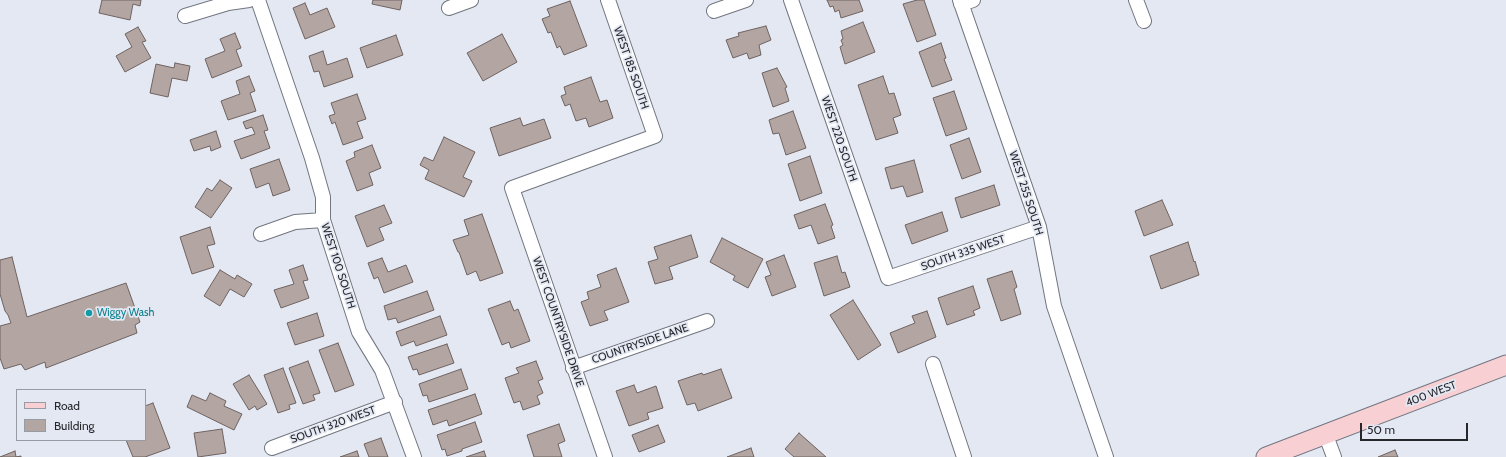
<!DOCTYPE html>
<html>
<head>
<meta charset="utf-8">
<style>
  body { margin:0 }
  #map { position:relative; width:1506px; height:457px; overflow:hidden; background:#e3e8f3; font-family:Cabin,sans-serif }
  canvas { display:block }
  .legend { position:absolute; left:16px; top:389px; width:130px; height:52px; box-sizing:border-box; background:#e3e8f3; border:1px solid #979ba3; margin:0; padding:5px 7px; list-style:none; font-size:12px; color:#26272b }
  .legend li { display:flex; align-items:center; gap:8px; height:20px }
  .legend b { width:20px; border:1px solid #979ba3 }
  .scale { position:absolute; left:1360px; top:423px; width:108px; height:18px; box-sizing:border-box; border:2px solid #26272b; border-top:0; padding-left:5px; font-size:12px; line-height:14px; white-space:nowrap; color:#26272b; -webkit-text-stroke:3px #e3e8f3; paint-order:stroke }
</style>
</head>
<body>
<div id="map">
<canvas width="1506" height="457"></canvas>
<ul class="legend">
<li><b style="height:5px;background:#f8d0d4"></b>Road</li>
<li><b style="height:11px;background:#b2a5a2"></b>Building</li>
</ul>
<div class="scale">50 m</div>
</div>
<script>
const c = document.querySelector('canvas').getContext('2d');
c.lineJoin = 'round';
function paint(path, color) { c.fillStyle = color; c.fill(path, 'evenodd'); }
const poly = rows => new Path2D(rows.map(r => 'M' + r).join(''));
function strokePath(path, color, width, dash) { c.strokeStyle = color; c.lineWidth = width; c.lineCap = dash ? 'butt' : 'round'; c.setLineDash(dash || []); c.stroke(path); }
function write(font, color, halo, rows, align = 'center') {
  c.font = font + ' Cabin,sans-serif'; c.lineWidth = 3.5; c.setLineDash([]); c.textBaseline = 'middle'; c.strokeStyle = halo; c.fillStyle = color; for (const [text, x, y, turn = 0] of rows) {
    c.save(); c.translate(x, y); c.rotate((+turn || 0) * Math.PI / 180); c.textAlign = isNaN(turn) ? turn : align; if (halo) c.strokeText(text, 0, 0); c.fillText(text, 0, 0); c.restore();
  }
}
const building = poly([
  [102,0,141,0,140,6,133,4,130,20,99,13,102,0],
  [373,0,402,0,400,10,372,4,373,0],
  [827,0,859,0,863,11,841,18,839,10,835,12,833,6,830,7,827,0],
  [917,0,924,0,936,35,917,42,903,4,917,0],
  [570,1,587,46,564,55,560,46,557,48,551,32,548,33,542,19,550,16,547,9,570,1],
  [305,3,310,15,327,8,335,27,305,39,293,8,305,3],
  [863,22,875,52,845,64,840,47,843,45,841,40,843,39,841,31,863,22],
  [766,26,771,40,759,45,761,55,749,59,747,53,733,58,726,40,739,36,738,33,766,26],
  [138,27,146,41,142,42,151,58,125,72,116,56,132,47,125,34,138,27],
  [235,33,241,48,236,50,242,66,212,78,205,59,225,51,220,39,235,33],
  [502,34,517,62,483,81,467,53,502,34],
  [396,35,403,55,367,68,360,48,396,35],
  [941,43,946,58,944,59,952,80,932,87,919,52,941,43],
  [323,51,327,65,347,58,353,77,324,87,319,71,314,72,309,56,323,51],
  [175,63,190,66,187,81,172,78,168,97,150,93,156,64,174,68,175,63],
  [777,68,787,87,785,88,789,101,773,107,762,73,777,68],
  [249,76,255,91,250,93,256,111,228,120,221,101,240,94,236,81,249,76],
  [883,76,889,94,894,93,901,115,893,118,898,133,876,140,858,85,883,76],
  [591,77,600,102,607,100,613,118,589,127,586,118,576,121,570,104,565,106,561,96,566,94,564,87,591,77],
  [954,91,967,129,946,136,933,98,954,91],
  [357,94,366,119,357,122,363,138,343,145,335,122,332,124,329,116,335,114,331,103,357,94],
  [793,111,806,148,786,155,779,133,773,134,769,120,793,111],
  [263,115,268,130,264,131,270,148,241,159,234,141,255,134,252,127,246,129,243,122,263,115],
  [520,118,523,126,544,119,551,138,499,156,490,128,520,118],
  [216,131,221,147,211,151,210,146,194,151,190,140,216,131],
  [444,137,475,152,463,177,472,181,464,197,425,179,429,170,420,165,424,157,433,161,444,137],
  [969,138,981,172,962,179,950,145,969,138],
  [372,145,381,168,369,173,373,185,357,191,346,161,355,157,354,152,372,145],
  [810,156,822,193,800,201,788,164,810,156],
  [279,159,290,190,273,196,269,183,256,188,250,169,279,159],
  [914,160,923,192,907,197,903,186,891,189,885,168,914,160],
  [220,180,232,188,211,218,195,207,207,188,212,191,220,180],
  [994,185,1000,205,961,218,955,198,994,185],
  [1162,200,1173,225,1144,236,1135,211,1162,200],
  [825,204,833,225,831,226,835,238,818,244,811,225,799,229,794,215,825,204],
  [384,205,392,223,379,228,384,240,367,247,355,216,384,205],
  [942,212,948,231,912,244,905,225,942,212],
  [482,214,503,273,480,281,476,271,467,275,459,252,458,252,453,240,469,235,464,220,482,214],
  [210,227,215,244,207,246,214,267,192,274,180,237,210,227],
  [691,235,698,257,669,267,673,279,655,284,648,262,658,259,654,247,691,235],
  [722,238,763,259,748,288,733,280,735,276,710,262,722,238],
  [1188,242,1194,262,1195,261,1199,275,1161,289,1150,256,1188,242],
  [784,255,796,287,772,296,765,277,771,275,766,262,784,255],
  [837,256,842,273,845,272,850,287,824,296,814,263,837,256],
  [12,257,27,317,126,283,140,322,135,325,137,333,46,368,45,362,25,370,21,364,4,369,0,358,0,326,11,323,8,315,5,311,0,294,0,260,12,257],
  [382,258,388,272,406,265,413,282,384,293,378,277,374,279,368,263,382,258],
  [303,265,308,280,303,281,309,298,281,308,274,290,294,284,289,270,303,265],
  [616,268,629,302,604,311,608,320,590,326,581,302,589,299,587,292,601,287,597,275,616,268],
  [220,270,235,279,237,275,252,284,244,297,230,289,220,306,204,296,220,270],
  [1012,271,1017,287,1014,289,1021,314,1001,321,987,279,1012,271],
  [973,286,980,308,973,311,975,315,947,325,938,298,973,286],
  [427,291,434,310,398,323,396,318,388,320,384,306,427,291],
  [853,300,881,345,858,360,830,315,853,300],
  [510,301,514,311,518,309,530,341,511,348,509,342,502,345,488,309,510,301],
  [927,311,936,337,898,353,890,333,915,323,912,316,927,311],
  [317,313,324,336,295,345,287,323,317,313],
  [440,316,447,335,416,346,414,341,401,346,396,332,440,316],
  [338,343,354,385,335,392,319,350,338,343],
  [447,344,454,363,419,375,417,369,413,370,408,357,447,344],
  [308,361,320,393,313,395,315,400,303,404,289,368,308,361],
  [536,361,543,379,538,381,543,393,537,396,540,404,523,410,520,401,514,403,505,378,519,373,516,368,536,361],
  [283,368,296,403,289,405,290,409,278,413,264,375,283,368],
  [461,369,468,389,429,402,427,395,423,396,419,384,461,369],
  [721,369,732,398,698,411,695,403,687,405,678,381,702,373,703,375,721,369],
  [249,375,267,404,257,410,255,406,249,410,233,384,249,375],
  [634,385,637,393,656,386,663,408,647,413,649,419,629,426,616,391,634,385],
  [210,393,226,401,224,406,242,414,234,430,187,407,192,395,206,401,210,393],
  [475,394,482,414,449,426,447,420,433,425,428,410,475,394],
  [153,403,170,448,145,457,133,457,126,440,145,440,145,406,153,403],
  [475,422,482,442,462,449,462,451,447,456,445,449,442,450,437,435,475,422],
  [559,424,565,441,558,444,562,457,534,457,527,435,559,424],
  [658,425,665,442,639,452,632,435,658,425],
  [222,429,226,453,198,457,194,433,222,429],
  [799,433,826,457,794,457,785,449,799,433],
  [381,438,388,457,369,457,364,444,381,438],
  [751,448,754,457,727,457,751,448],
  [1395,450,1398,457,1378,457,1395,450],
  [15,451,16,457,21,456,21,457,0,457,15,451],
  [357,451,359,457,340,457,357,451],
  [484,451,486,457,466,457,484,451]
]);
paint(building, '#b2a5a2');
strokePath(building, '#6f6361', 1);
const street = poly([
  [258,0,312,158,323,197,323,220,359,332,382,370,414,457],
  [791,0,888,278,1039,227],
  [960,0,1039,227,1054,306,1106,457],
  [1136,0,1144,21],
  [961,4,973,0],
  [449,8,471,0],
  [714,11,746,0],
  [185,16,228,3,249,0],
  [261,234,295,222,323,220],
  [933,364,964,457],
  [573,368,707,321],
  [1325,433,1334,457],
  [272,448,395,402],
  [605,457,512,188,655,136,608,0]
]);
const secondary = poly([
  [1266,457,1506,365]
]);
strokePath(street, '#727680', 16);
strokePath(secondary, '#727680', 21);
strokePath(street, '#fff', 14);
strokePath(secondary, '#f8d0d4', 19);
for (const [x, y, r, color] of [
  [89,313,4,"#0f9aa8"]
]) { const dot = new Path2D(); dot.arc(x, y, r, 0, 2 * Math.PI); c.fillStyle = color; c.fill(dot); strokePath(dot, '#e3e8f3', 1.5); }
write('11px', '#26272b', '#e3e8f3', [
  ["WEST 185 SOUTH",631,68,71],
  ["WEST 220 SOUTH",839,139,71],
  ["WEST 255 SOUTH",1026,193,72],
  ["SOUTH 335 WEST",963,253,-19],
  ["WEST 100 SOUTH",338,266,72],
  ["WEST COUNTRYSIDE DRIVE",558,322,71],
  ["COUNTRYSIDE LANE",640,344,-19],
  ["400 WEST",1431,394,-21],
  ["SOUTH 320 WEST",333,425,-20]
]);
write('11px', '#0d838f', '#e3e8f3', [
  ["Wiggy Wash",97,313]
], 'left');
</script>
</body>
</html>
